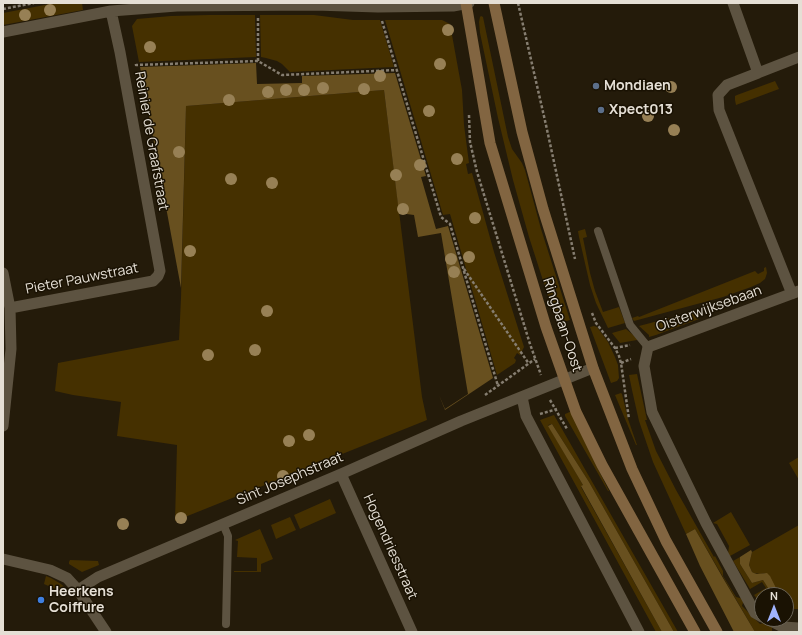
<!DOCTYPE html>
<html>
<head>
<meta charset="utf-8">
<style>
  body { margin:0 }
  #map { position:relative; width:802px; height:635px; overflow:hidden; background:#241b0a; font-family:Manrope,sans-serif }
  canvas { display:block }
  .frame { position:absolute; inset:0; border:4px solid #e5dfd5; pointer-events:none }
  .north { position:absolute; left:754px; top:587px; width:40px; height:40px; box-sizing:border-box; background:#1a1203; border:1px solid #6b6457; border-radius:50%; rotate:0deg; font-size:11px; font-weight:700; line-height:16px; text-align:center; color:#e5dfd5 }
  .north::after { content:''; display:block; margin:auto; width:14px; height:18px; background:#a0b3fd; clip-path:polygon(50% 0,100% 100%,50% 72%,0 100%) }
</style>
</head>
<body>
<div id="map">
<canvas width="802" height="635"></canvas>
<div class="frame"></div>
<div class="north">N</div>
</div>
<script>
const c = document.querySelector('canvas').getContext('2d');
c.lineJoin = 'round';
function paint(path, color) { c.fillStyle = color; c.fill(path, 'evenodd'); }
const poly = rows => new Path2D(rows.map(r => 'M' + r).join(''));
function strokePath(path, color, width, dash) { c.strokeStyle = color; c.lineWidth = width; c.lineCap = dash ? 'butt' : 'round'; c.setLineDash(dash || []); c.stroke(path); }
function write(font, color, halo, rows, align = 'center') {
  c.font = font + ' Manrope,sans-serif'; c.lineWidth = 3; c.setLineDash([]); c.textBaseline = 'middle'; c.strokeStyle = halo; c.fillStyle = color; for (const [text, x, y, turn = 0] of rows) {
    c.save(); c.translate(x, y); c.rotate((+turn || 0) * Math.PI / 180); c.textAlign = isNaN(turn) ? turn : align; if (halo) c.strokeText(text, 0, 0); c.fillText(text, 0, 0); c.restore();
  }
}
paint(poly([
  [55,3,82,3,83,10,3,25,3,13],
  [209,15,255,15,256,57,139,62,132,26,137,19,171,16],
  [260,15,314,15,353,20,380,20,394,67,290,72,282,64,277,61,266,58,261,57],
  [481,16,483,17,508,137,512,149,522,163,525,170,541,229,570,320,557,324,529,237,513,180,498,118,480,33,479,22,480,17],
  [385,20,442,20,450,24,462,90,464,125,469,163,466,164,468,174,472,173,494,252,524,347,520,355,517,353,514,358,516,360,515,363,497,375,450,214,443,215],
  [775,81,779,89,736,105,735,100,735,96,737,95],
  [384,90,422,397,427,420,175,521,177,445,117,436,121,402,73,395,55,391,58,363,179,340,181,298,186,106],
  [585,229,587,237,583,238,590,273,595,291,603,312,619,307,625,323,608,328,596,303,590,285,579,237,578,231],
  [766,267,767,273,765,279,760,283,751,287,723,297,634,321,632,318,638,316,639,317,755,271,758,274,764,271,764,268],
  [696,311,699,319,656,335,649,337,649,335,639,326],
  [594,326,597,327,608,342,615,357,618,365,619,378,617,381,611,383,590,327],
  [626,329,637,338,637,340,620,343,612,333],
  [637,374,647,420,645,420,656,451,676,490,714,557,715,556,723,571,723,576,736,597,744,599,742,606,760,624,767,622,772,627,772,632,755,632,695,529,686,534,653,462,639,421,632,390,629,375],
  [621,393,622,394,628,419,637,445,636,445,615,395],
  [572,411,598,469,609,491,608,491,565,416,565,414],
  [554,415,678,632,674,632,589,482,552,424,548,425,583,485,581,487,662,632,656,632,540,420],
  [799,457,799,480,789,463],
  [330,499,336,513,300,529,294,515],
  [731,512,750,545,730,556,728,554,729,546,717,524,713,523],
  [290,517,296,530,276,539,271,525],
  [799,525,799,609,794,609,786,608,786,595,771,595,775,590,765,573,760,574,754,573,752,572,749,565,752,552],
  [260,529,273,559,261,564,261,572,234,572,234,571,257,571,257,558,237,557,238,541,235,540],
  [740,557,740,564,752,583,763,580,768,588,760,597,762,599,762,605,754,595,766,588,762,582,750,589,733,561],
  [70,560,98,561,99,565,82,572,69,564,69,562],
  [46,576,51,578,61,584,70,592,65,596,55,589,44,584]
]), '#453000');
paint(poly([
  [256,63,257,84,302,83,302,76,395,73,426,176,421,177,436,229,448,226,493,378,445,410,439,395,445,409,468,394,441,233,418,237,414,215,399,213,384,90,186,106,181,288,140,67],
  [552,424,589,482,674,632,662,632,581,486,583,485,548,426],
  [695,529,723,578,755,632,734,632,700,566,686,534],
  [751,550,752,552,749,565,752,572,754,573,757,574,767,573,770,576,776,588,775,590,771,595,762,595,768,588,763,580,752,583,740,564,740,557]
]), '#68501f');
strokePath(poly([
  [518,3,546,125,575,259],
  [3,9,34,3],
  [258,18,258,61],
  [382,21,441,217,450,224,498,386],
  [136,64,136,65,258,61,282,75,397,70],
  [469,115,470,142,477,172,530,344,541,375],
  [464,269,529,364],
  [592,313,596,323,615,348,619,356,621,363,629,419],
  [615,348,630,345],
  [621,363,631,359],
  [485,395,535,359],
  [550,400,567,429],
  [540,414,557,409]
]), '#867e71', 2.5, [3, 2]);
strokePath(poly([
  [598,231,630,325,648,347],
  [223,524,228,536,226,624]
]), '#5d5341', 8);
strokePath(poly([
  [733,3,758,73,727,85,718,95,719,110,792,294],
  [3,32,111,11,177,6,315,5,378,7,453,6,469,3],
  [758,73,799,57],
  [3,273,10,308,11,349,3,426],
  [10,308,153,281,158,276,160,271,120,52,111,11],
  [522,397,526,416,639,632],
  [341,474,412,632],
  [3,559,50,570,67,578,78,590,106,632],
  [78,590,98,577,341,474,461,421,593,368],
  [762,617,755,613,706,523,652,412,644,366,648,347,799,291],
  [767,619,783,627,799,628]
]), '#5d5341', 11);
strokePath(poly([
  [466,3,490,143,546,327,576,412,602,465,695,632],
  [494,3,522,132,543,209,593,368,632,469,666,541,717,632]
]), '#826541', 11);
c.fillStyle = '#978055';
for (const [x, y] of [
  [50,10],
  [25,15],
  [448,30],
  [150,47],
  [440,64],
  [380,76],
  [671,87],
  [323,88],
  [364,89],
  [286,90],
  [304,90],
  [268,92],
  [229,100],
  [429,111],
  [648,116],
  [674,130],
  [179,152],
  [457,159],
  [420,165],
  [396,175],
  [231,179],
  [272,183],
  [403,209],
  [475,218],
  [190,251],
  [469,257],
  [451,259],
  [454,272],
  [267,311],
  [255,350],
  [208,355],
  [309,435],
  [289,441],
  [283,476],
  [181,518],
  [123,524]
]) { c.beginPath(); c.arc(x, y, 6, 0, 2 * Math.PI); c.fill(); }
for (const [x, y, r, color] of [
  [596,86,4,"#5c6f8a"],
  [601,110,4,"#5c6f8a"],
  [41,600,4,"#3f7fe0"]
]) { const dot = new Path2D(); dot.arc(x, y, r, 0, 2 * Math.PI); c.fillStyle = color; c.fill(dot); strokePath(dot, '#1a1203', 1.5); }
write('bold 14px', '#e5dfd5', '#1a1203', [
  ["Mondiaen",604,86],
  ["Xpect013",609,110],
  ["Heerkens",49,592],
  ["Coiffure",49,608]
], 'left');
write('14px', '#e5dfd5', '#1a1203', [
  ["Reinier de Graafstraat",151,141,80],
  ["Pieter Pauwstraat",82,279,-11],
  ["Oisterwijksebaan",709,309,-20],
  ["Ringbaan-Oost",562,325,72],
  ["Sint Josephstraat",290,479,-23],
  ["Hogendriesstraat",390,547,66]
]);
</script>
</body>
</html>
